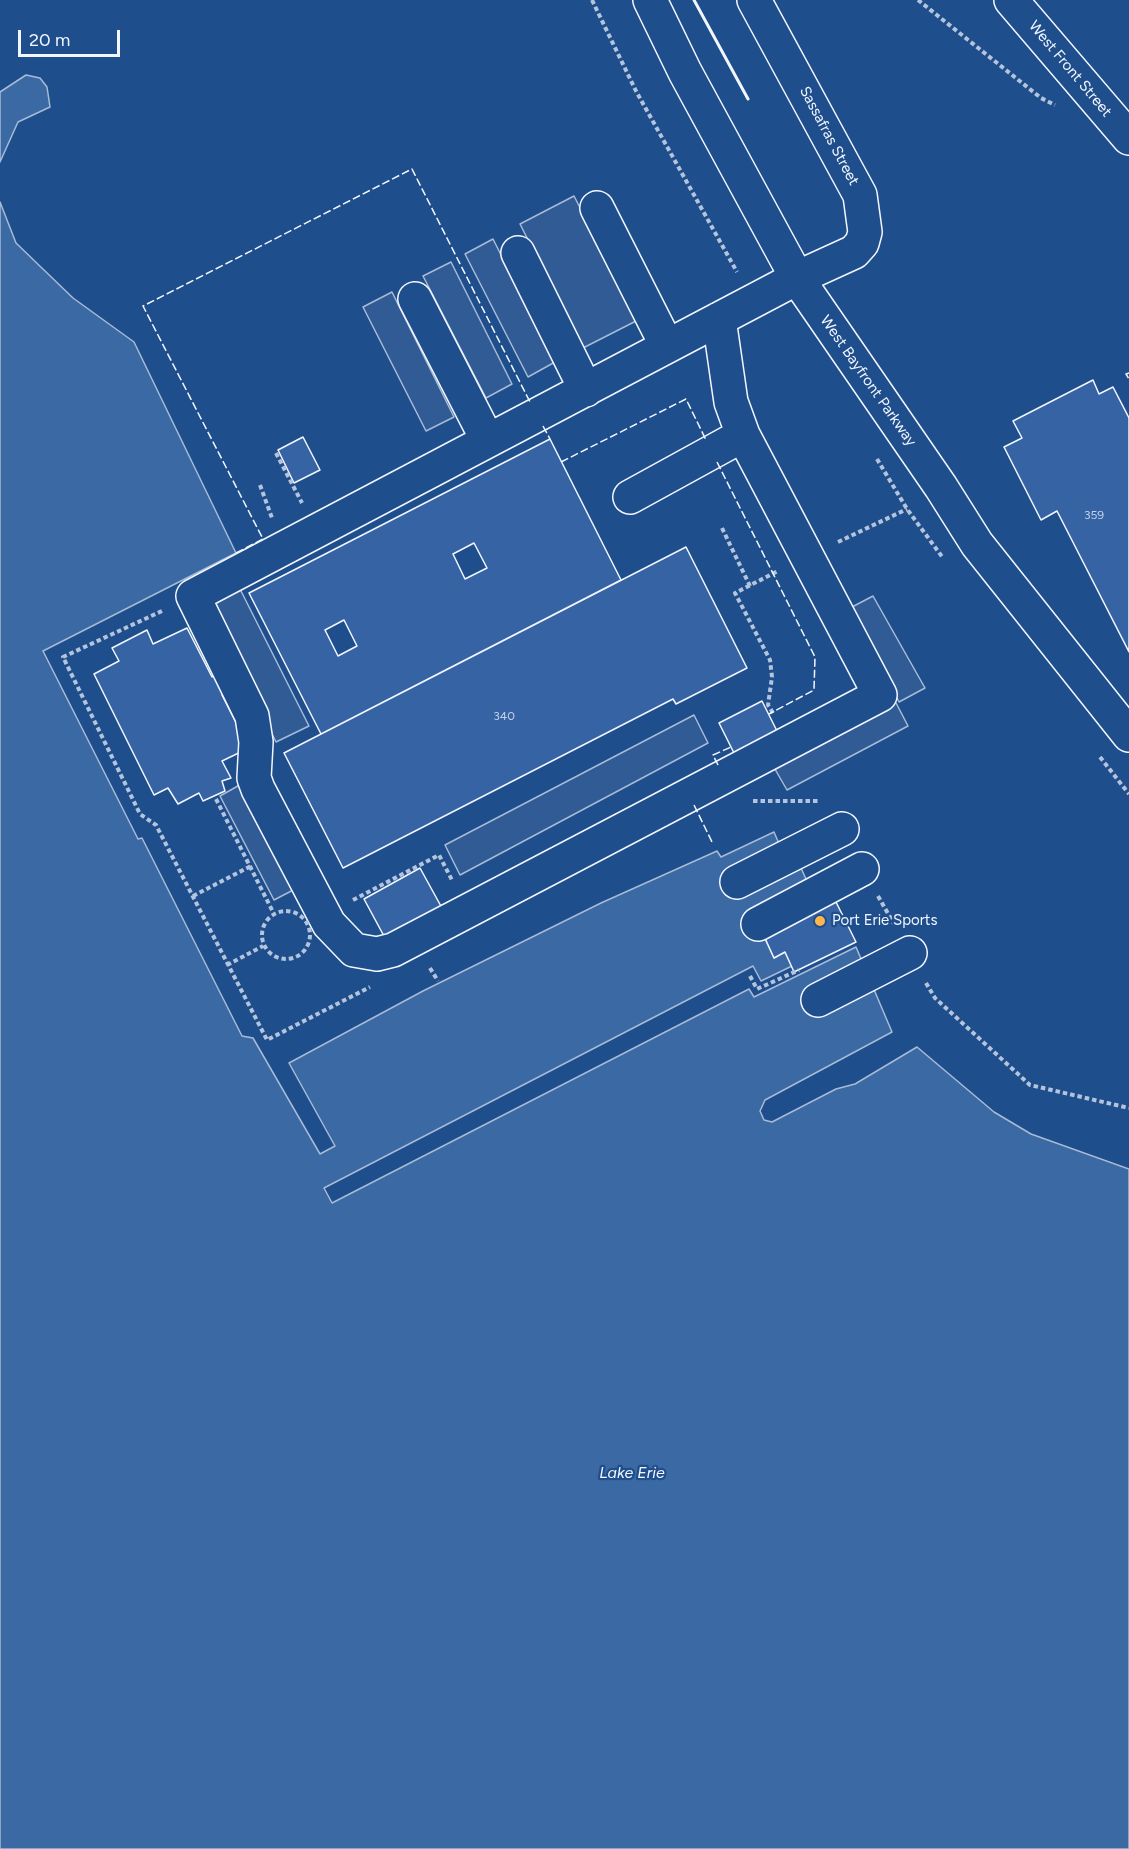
<!DOCTYPE html>
<html>
<head>
<meta charset="utf-8">
<style>
  body { margin:0 }
  #map { position:relative; width:1129px; height:1849px; overflow:hidden; background:#1f4e8c; font-family:Figtree,sans-serif }
  canvas { display:block }
  .scale { position:absolute; left:18px; top:30px; width:102px; height:27px; box-sizing:border-box; border:3px solid #f2f6ff; border-top:0; padding-left:8px; font-size:18px; line-height:21px; white-space:nowrap; color:#f2f6ff; -webkit-text-stroke:4px #1f4e8c; paint-order:stroke }
</style>
</head>
<body>
<div id="map">
<canvas width="1129" height="1849"></canvas>
<div class="scale">20 m</div>
</div>
<script>
const c = document.querySelector('canvas').getContext('2d');
c.lineJoin = 'round';
function paint(path, color) { c.fillStyle = color; c.fill(path, 'evenodd'); }
const poly = rows => new Path2D(rows.map(r => 'M' + r).join(''));
function strokePath(path, color, width, dash) { c.strokeStyle = color; c.lineWidth = width; c.lineCap = dash ? 'butt' : 'round'; c.setLineDash(dash || []); c.stroke(path); }
function write(font, color, halo, rows, align = 'center') {
  c.font = font + ' Figtree,sans-serif'; c.lineWidth = 4.5; c.setLineDash([]); c.textBaseline = 'middle'; c.strokeStyle = halo; c.fillStyle = color; for (const [text, x, y, turn = 0] of rows) {
    c.save(); c.translate(x, y); c.rotate((+turn || 0) * Math.PI / 180); c.textAlign = isNaN(turn) ? turn : align; if (halo) c.strokeText(text, 0, 0); c.fillText(text, 0, 0); c.restore();
  }
}
const parking = poly([
  [574,196,638,320,583,348,520,224,574,196],
  [493,239,555,362,528,377,465,254,493,239],
  [451,262,512,384,486,398,423,276,451,262],
  [392,292,454,417,426,431,363,307,392,292],
  [240,589,309,726,276,742,209,604,240,589],
  [873,596,925,688,899,702,852,607,873,596],
  [894,699,908,726,787,790,772,764,894,699],
  [694,715,708,743,460,875,445,845,694,715],
  [245,782,299,887,274,900,220,796,245,782]
]);
paint(parking, '#305b95');
strokePath(parking, '#a8bbd7', 1.5);
const water = poly([
  [26,75,40,78,47,87,50,107,18,122,0,162,0,92,26,75],
  [0,202,16,243,73,298,134,342,236,553,43,651,138,839,142,838,242,1036,253,1038,320,1154,335,1146,289,1063,423,991,601,903,717,851,721,857,774,832,783,853,796,857,811,890,760,928,774,958,785,952,792,966,761,981,753,966,324,1188,332,1203,749,989,754,997,856,947,892,1032,765,1100,760,1111,764,1120,772,1122,836,1089,855,1084,917,1047,994,1112,1031,1134,1129,1169,1129,1849,0,1849,0,202]
]);
paint(water, '#3b69a3');
strokePath(water, '#a8bbd7', 1.5);
const building = poly([
  [1093,380,1099,394,1113,387,1129,418,1129,652,1057,511,1041,520,1004,447,1022,438,1013,421,1093,380],
  [303,437,320,470,294,483,278,450,303,437],
  [550,439,621,580,321,734,249,593,550,439],
  [474,543,487,568,465,579,453,554,474,543],
  [686,547,747,668,676,704,673,699,343,868,284,753,686,547],
  [344,620,357,646,338,656,325,630,344,620],
  [187,628,212,677,218,673,227,693,222,695,249,748,222,761,231,778,222,781,225,791,203,801,199,793,178,804,168,788,154,795,94,674,119,661,112,648,147,630,153,644,187,628],
  [762,701,778,733,735,755,719,723,762,701],
  [420,868,442,908,385,938,364,899,420,868],
  [835,900,856,942,794,972,785,952,774,958,764,936,835,900]
]);
paint(building, '#3563a3');
strokePath(building, '#f2f6ff', 1.5);
const minor = poly([
  [1011,0,1129,138],
  [597,208,667,346],
  [518,253,586,390],
  [415,299,487,439],
  [719,319,731,402,743,435,880,695,393,950,377,954,354,950,329,924,258,789,254,778,256,742,252,716,193,596,797,278,854,252,862,243,865,232,860,195,754,0],
  [630,497,743,435],
  [737,882,842,829],
  [758,924,862,869],
  [818,1000,910,953]
]);
const highway = poly([
  [650,0,685,72,797,278,941,487,977,544,1129,735]
]);
strokePath(minor, '#f2f6ff', 36);
strokePath(highway, '#f2f6ff', 36);
strokePath(poly([
  [592,0,636,91,737,272],
  [918,0,1041,98,1055,105],
  [276,453,302,503],
  [877,459,907,509,943,558],
  [260,485,272,518],
  [722,528,750,586],
  [838,542,907,509],
  [162,611,63,657,140,814,156,825,267,1040,370,987],
  [773,713,768,705,772,677,770,660,735,593,778,571],
  [1100,757,1129,794],
  [216,799,274,914],
  [753,801,820,801],
  [193,896,251,866],
  [878,896,894,924],
  [353,900,439,855,453,882],
  '262 935a24 24 0 1 1 48 0a24 24 0 1 1-48 0Z',
  [227,965,263,946],
  [430,968,438,981],
  [750,976,757,989,799,970],
  [926,983,935,998,1030,1085,1129,1108]
]), '#b3c4dc', 4, [4.5, 3]);
strokePath(minor, '#1f4e8c', 33);
strokePath(highway, '#1f4e8c', 33);
strokePath(poly([
  [1129,373,1126,374,1129,379],
  [543,426,550,439],
  [561,462,686,399,706,440],
  [717,462,815,657,814,690,769,714],
  [236,553,263,539,143,306,412,169,531,404],
  [718,765,713,755,731,747],
  [694,805,713,844]
]), '#f2f6ff', 1.5, [8, 3]);
strokePath(poly([
  [694,0,748,99]
]), '#f2f6ff', 3);
for (const [x, y, r, color] of [
  [820,921,6,"#ffb74d"]
]) { const dot = new Path2D(); dot.arc(x, y, r, 0, 2 * Math.PI); c.fillStyle = color; c.fill(dot); strokePath(dot, '#1f4e8c', 2); }
write('12px', '#c3d1e8', null, [
  ["359",1094,515],
  ["340",504,716]
]);
write('15px', '#f2f6ff', '#1f4e8c', [
  ["West Front Street",1070,69,50],
  ["Sassafras Street",829,136,62],
  ["West Bayfront Parkway",868,381,55]
]);
write('15px', '#f2f6ff', '#1f4e8c', [
  ["Port Erie Sports",832,921]
], 'left');
write('italic 16px', '#f2f6ff', '#1f4e8c', [
  ["Lake Erie",632,1473]
]);
</script>
</body>
</html>
